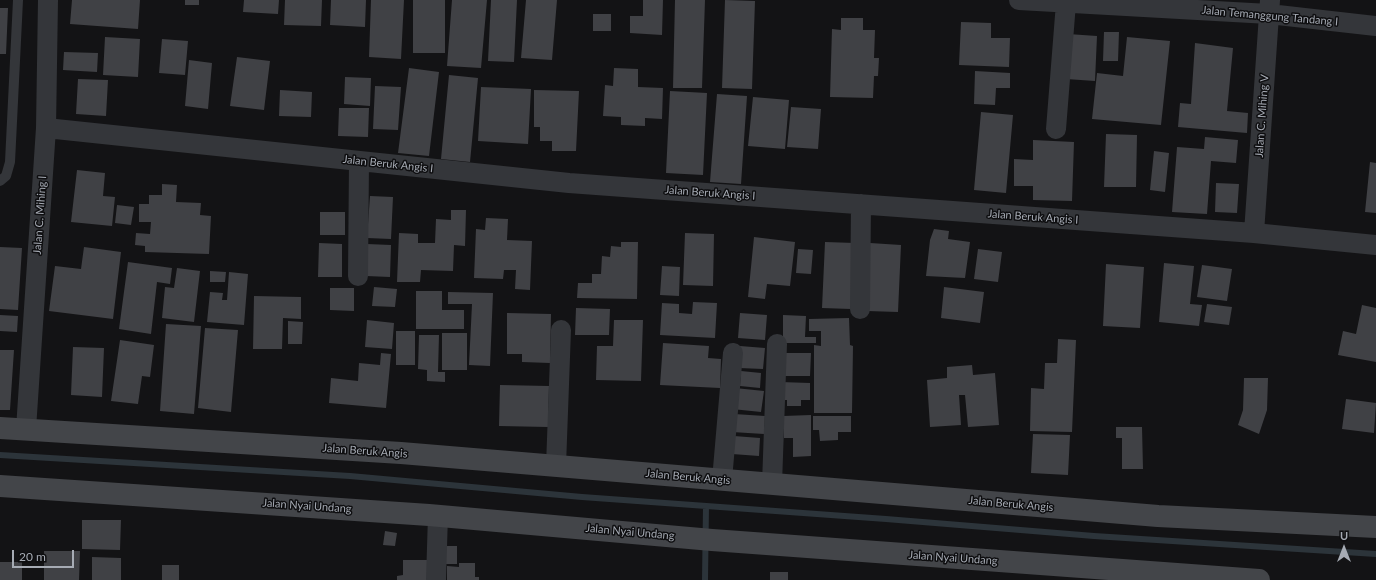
<!DOCTYPE html>
<html>
<head>
<meta charset="utf-8">
<style>
  body { margin:0 }
  #map { position:relative; width:1376px; height:580px; overflow:hidden; background:#131315; font-family:Lato,sans-serif }
  canvas { display:block }
  .north { position:absolute; left:1324px; top:528px; width:40px; height:40px; -webkit-text-stroke:3px #0e0e10; paint-order:stroke; rotate:0deg; font-size:11px; font-weight:700; line-height:16px; text-align:center; color:#a6abb4 }
  .north::after { content:''; display:block; margin:auto; width:14px; height:18px; background:#a6abb4; clip-path:polygon(50% 0,100% 100%,50% 72%,0 100%) }
  .scale { position:absolute; left:12px; top:550px; width:62px; height:18px; box-sizing:border-box; border:2px solid #a6abb4; border-top:0; padding-left:5px; font-size:12px; line-height:14px; white-space:nowrap; color:#a6abb4; -webkit-text-stroke:3px #0e0e10; paint-order:stroke }
</style>
</head>
<body>
<div id="map">
<canvas width="1376" height="580"></canvas>
<div class="north">U</div>
<div class="scale">20 m</div>
</div>
<script>
const c = document.querySelector('canvas').getContext('2d');
c.lineJoin = 'round';
const poly = rows => new Path2D(rows.map(r => 'M' + r).join(''));
function strokePath(path, color, width, dash) { c.strokeStyle = color; c.lineWidth = width; c.lineCap = dash ? 'butt' : 'round'; c.setLineDash(dash || []); c.stroke(path); }
function paint(path, color) { c.fillStyle = color; c.fill(path, 'evenodd'); }
function write(font, color, halo, rows, align = 'center') {
  c.font = font + ' Lato,sans-serif'; c.lineWidth = 3; c.setLineDash([]); c.textBaseline = 'middle'; c.strokeStyle = halo; c.fillStyle = color; for (const [text, x, y, turn = 0] of rows) {
    c.save(); c.translate(x, y); c.rotate((+turn || 0) * Math.PI / 180); c.textAlign = isNaN(turn) ? turn : align; if (halo) c.strokeText(text, 0, 0); c.fillText(text, 0, 0); c.restore();
  }
}
strokePath(poly([
  [0,455,350,476,582,497,886,519,1094,536,1376,554],
  [705,580,706,506]
]), '#2c343a', 6);
paint(poly([
  [72,0,140,0,138,29,70,24],
  [185,0,199,0,199,5,185,5],
  [244,0,279,0,278,14,243,12],
  [285,0,322,0,321,26,284,25],
  [331,0,366,0,365,27,330,25],
  [371,0,404,0,401,59,369,57],
  [413,0,445,0,445,53,413,53],
  [452,0,487,0,481,68,447,66],
  [491,0,517,0,514,62,488,61],
  [526,0,557,0,552,60,521,58],
  [643,0,663,0,662,35,630,33,630,16,643,16],
  [675,0,705,0,702,88,673,88],
  [725,0,755,1,752,89,722,88],
  [0,8,8,8,6,54,0,54],
  [593,14,611,14,611,31,593,31],
  [841,18,863,18,863,30,875,30,874,58,879,58,878,76,874,76,873,98,830,97,832,29,841,30],
  [961,22,991,23,991,38,1010,38,1009,67,959,65],
  [1104,32,1119,32,1118,61,1103,61],
  [1068,34,1097,36,1095,81,1066,79],
  [105,37,140,39,138,77,103,75],
  [1127,37,1170,41,1161,125,1092,119,1097,73,1123,76],
  [162,39,188,41,185,75,159,73],
  [1195,43,1233,48,1227,111,1248,113,1247,133,1178,127,1180,103,1191,104],
  [64,52,98,53,97,72,63,70],
  [237,57,270,61,264,110,230,106],
  [189,60,212,63,208,109,185,106],
  [409,68,439,72,429,156,398,153],
  [614,68,638,69,638,87,663,88,662,119,645,118,645,126,621,125,621,117,603,116,605,85,613,86],
  [975,71,1010,73,1010,88,996,88,995,105,974,104],
  [449,75,478,78,470,162,441,159],
  [345,77,371,78,370,106,344,104],
  [78,79,108,80,106,116,76,114],
  [375,86,401,87,398,130,373,129],
  [481,87,531,89,528,144,478,141],
  [280,90,312,92,311,117,279,116],
  [534,90,579,91,576,151,552,151,552,141,540,141,540,127,534,127],
  [670,91,707,93,703,175,666,173],
  [717,94,747,96,741,184,710,182],
  [753,97,789,100,785,149,748,146],
  [791,107,821,109,818,149,787,147],
  [339,108,369,108,368,137,338,136],
  [981,112,1013,115,1006,193,974,190],
  [1106,134,1137,135,1136,187,1104,187],
  [1205,137,1238,140,1236,163,1211,161,1207,214,1172,212,1177,147,1204,149],
  [1033,140,1074,142,1072,201,1033,200,1033,186,1014,186,1014,159,1033,160],
  [1154,151,1169,153,1165,192,1150,190],
  [1370,162,1376,163,1376,213,1365,212],
  [77,170,105,173,103,196,115,197,112,226,71,222],
  [1216,183,1239,184,1237,213,1215,212],
  [162,184,177,185,176,202,201,203,200,215,211,216,209,254,145,252,145,246,135,245,136,233,150,234,151,222,139,222,139,204,149,204,149,195,162,195],
  [370,196,393,197,391,239,367,238],
  [117,205,134,207,131,225,115,223],
  [451,210,466,210,465,246,454,245,453,271,421,270,420,282,397,282,399,233,418,234,418,243,435,243,436,219,451,220],
  [320,212,345,212,345,235,320,235],
  [486,218,508,219,507,240,532,241,530,290,515,289,516,270,504,270,503,279,474,278,476,229,485,230],
  [934,229,949,231,948,239,970,242,965,278,926,276,930,240],
  [685,233,714,234,713,286,683,285],
  [754,237,795,242,790,286,767,284,765,299,748,297],
  [621,242,638,242,637,299,577,298,578,283,592,283,592,274,601,274,602,256,610,257,611,246,621,247],
  [825,242,855,243,851,309,822,308],
  [319,243,342,244,342,277,318,277],
  [870,243,901,245,898,312,867,311],
  [367,244,391,245,390,277,366,276],
  [0,247,22,248,18,310,0,309],
  [84,247,121,252,113,319,49,311,55,266,81,269],
  [798,249,813,250,811,274,796,273],
  [978,249,1002,252,998,282,974,279],
  [128,262,172,268,170,284,157,282,151,334,119,329],
  [1164,263,1194,266,1190,304,1202,305,1199,326,1159,322],
  [1106,264,1144,267,1140,328,1103,326],
  [1202,265,1232,269,1227,301,1197,297],
  [662,266,680,267,679,296,660,295],
  [177,268,200,271,194,322,162,318,165,287,174,288],
  [210,271,226,272,225,282,210,282],
  [229,272,248,274,244,325,207,322,210,292,223,293,222,300,227,300],
  [374,287,397,289,395,307,372,306],
  [944,287,984,292,980,323,941,318],
  [330,288,354,288,354,311,330,310],
  [416,291,442,291,442,310,464,310,464,329,416,329],
  [448,292,493,293,490,366,469,365,472,304,448,304],
  [254,296,301,297,301,319,283,318,282,349,253,349],
  [693,302,717,303,715,338,660,335,662,303,679,304,679,313,692,314],
  [1207,304,1232,307,1229,325,1204,322],
  [1362,305,1376,308,1376,362,1338,355,1343,331,1356,334],
  [576,308,610,309,609,335,575,335],
  [507,313,551,314,550,363,522,362,522,354,507,354],
  [740,313,767,315,765,340,738,338],
  [0,315,18,316,17,332,0,331],
  [783,315,806,316,805,337,816,337,816,343,783,343],
  [849,318,850,345,853,346,852,413,814,413,814,345,821,346,821,331,809,331,809,319],
  [367,320,394,323,392,349,365,347],
  [614,320,643,320,641,381,596,380,597,346,613,346],
  [288,321,303,322,302,344,288,344],
  [166,324,201,326,194,414,160,411],
  [205,328,238,330,231,412,198,408],
  [396,331,415,331,415,365,396,365],
  [442,333,467,333,467,370,442,370],
  [419,335,439,335,438,372,445,372,445,382,427,381,427,370,418,369],
  [1058,339,1076,340,1072,432,1030,431,1031,388,1044,389,1045,363,1057,363],
  [120,340,154,345,150,377,142,376,138,404,111,401],
  [663,343,709,346,708,358,721,359,720,388,660,385],
  [740,346,765,348,763,369,739,368],
  [73,347,104,348,102,397,71,395],
  [0,350,14,350,10,410,0,410],
  [381,353,391,354,386,408,329,403,331,378,358,381,359,363,380,365],
  [785,353,811,353,810,376,785,376],
  [972,365,973,375,995,373,999,425,968,427,965,395,959,395,961,425,930,427,927,380,947,378,947,367],
  [741,371,761,373,760,388,740,386],
  [1244,378,1268,378,1267,410,1259,434,1238,425,1243,410],
  [780,382,810,383,810,400,801,400,801,406,787,406,787,400,780,400],
  [500,385,549,386,548,427,499,426],
  [735,388,764,391,761,412,732,409],
  [1346,399,1376,403,1374,433,1342,429],
  [734,414,765,416,764,434,732,432],
  [811,415,811,456,793,457,793,438,784,438,783,416],
  [813,416,851,416,851,432,838,432,838,440,820,441,819,430,813,430],
  [1116,427,1142,427,1143,469,1122,469,1122,438,1116,438],
  [1033,434,1070,435,1068,475,1031,473],
  [734,436,760,438,759,456,732,454],
  [82,520,121,520,120,550,82,549],
  [385,531,397,533,395,546,383,545],
  [445,546,457,546,457,564,445,564],
  [44,551,80,551,79,580,44,580],
  [92,557,121,558,121,580,92,580],
  [403,560,427,560,428,580,397,580,397,576,403,575],
  [0,562,22,562,22,580,0,580],
  [459,563,475,563,475,577,479,577,479,580,447,580,447,566,459,567],
  [162,565,179,565,179,580,162,580],
  [770,572,788,572,788,580,770,580]
]), '#404145');
strokePath(poly([
  [0,181,6,176,10,162,18,0]
]), '#34363a', 10);
strokePath(poly([
  [1019,0,1269,14,1376,26],
  [46,128,569,183,1254,233,1376,245],
  [1056,129,1066,3],
  [1254,233,1270,0],
  [358,276,359,161],
  [860,309,861,204],
  [26,429,46,128,48,0],
  [556,466,561,330],
  [722,480,733,353],
  [772,484,777,344],
  [436,580,438,515]
]), '#34363a', 20);
strokePath(poly([
  [0,428,401,453,1158,516,1376,527],
  [0,486,429,515,712,540,1259,580]
]), '#434549', 22);
write('11px', '#a6abb4', '#0e0e10', [
  ["Jalan Temanggung Tandang I",1270,16,5],
  ["Jalan C. Mihing V",1262,116,-86],
  ["Jalan Beruk Angis I",388,164,6],
  ["Jalan Beruk Angis I",710,193,4],
  ["Jalan C. Mihing I",40,215,-86],
  ["Jalan Beruk Angis I",1033,217,4],
  ["Jalan Beruk Angis",365,451,4],
  ["Jalan Beruk Angis",688,477,5],
  ["Jalan Beruk Angis",1011,504,5],
  ["Jalan Nyai Undang",307,506,4],
  ["Jalan Nyai Undang",630,532,5],
  ["Jalan Nyai Undang",953,558,4]
]);
</script>
</body>
</html>
